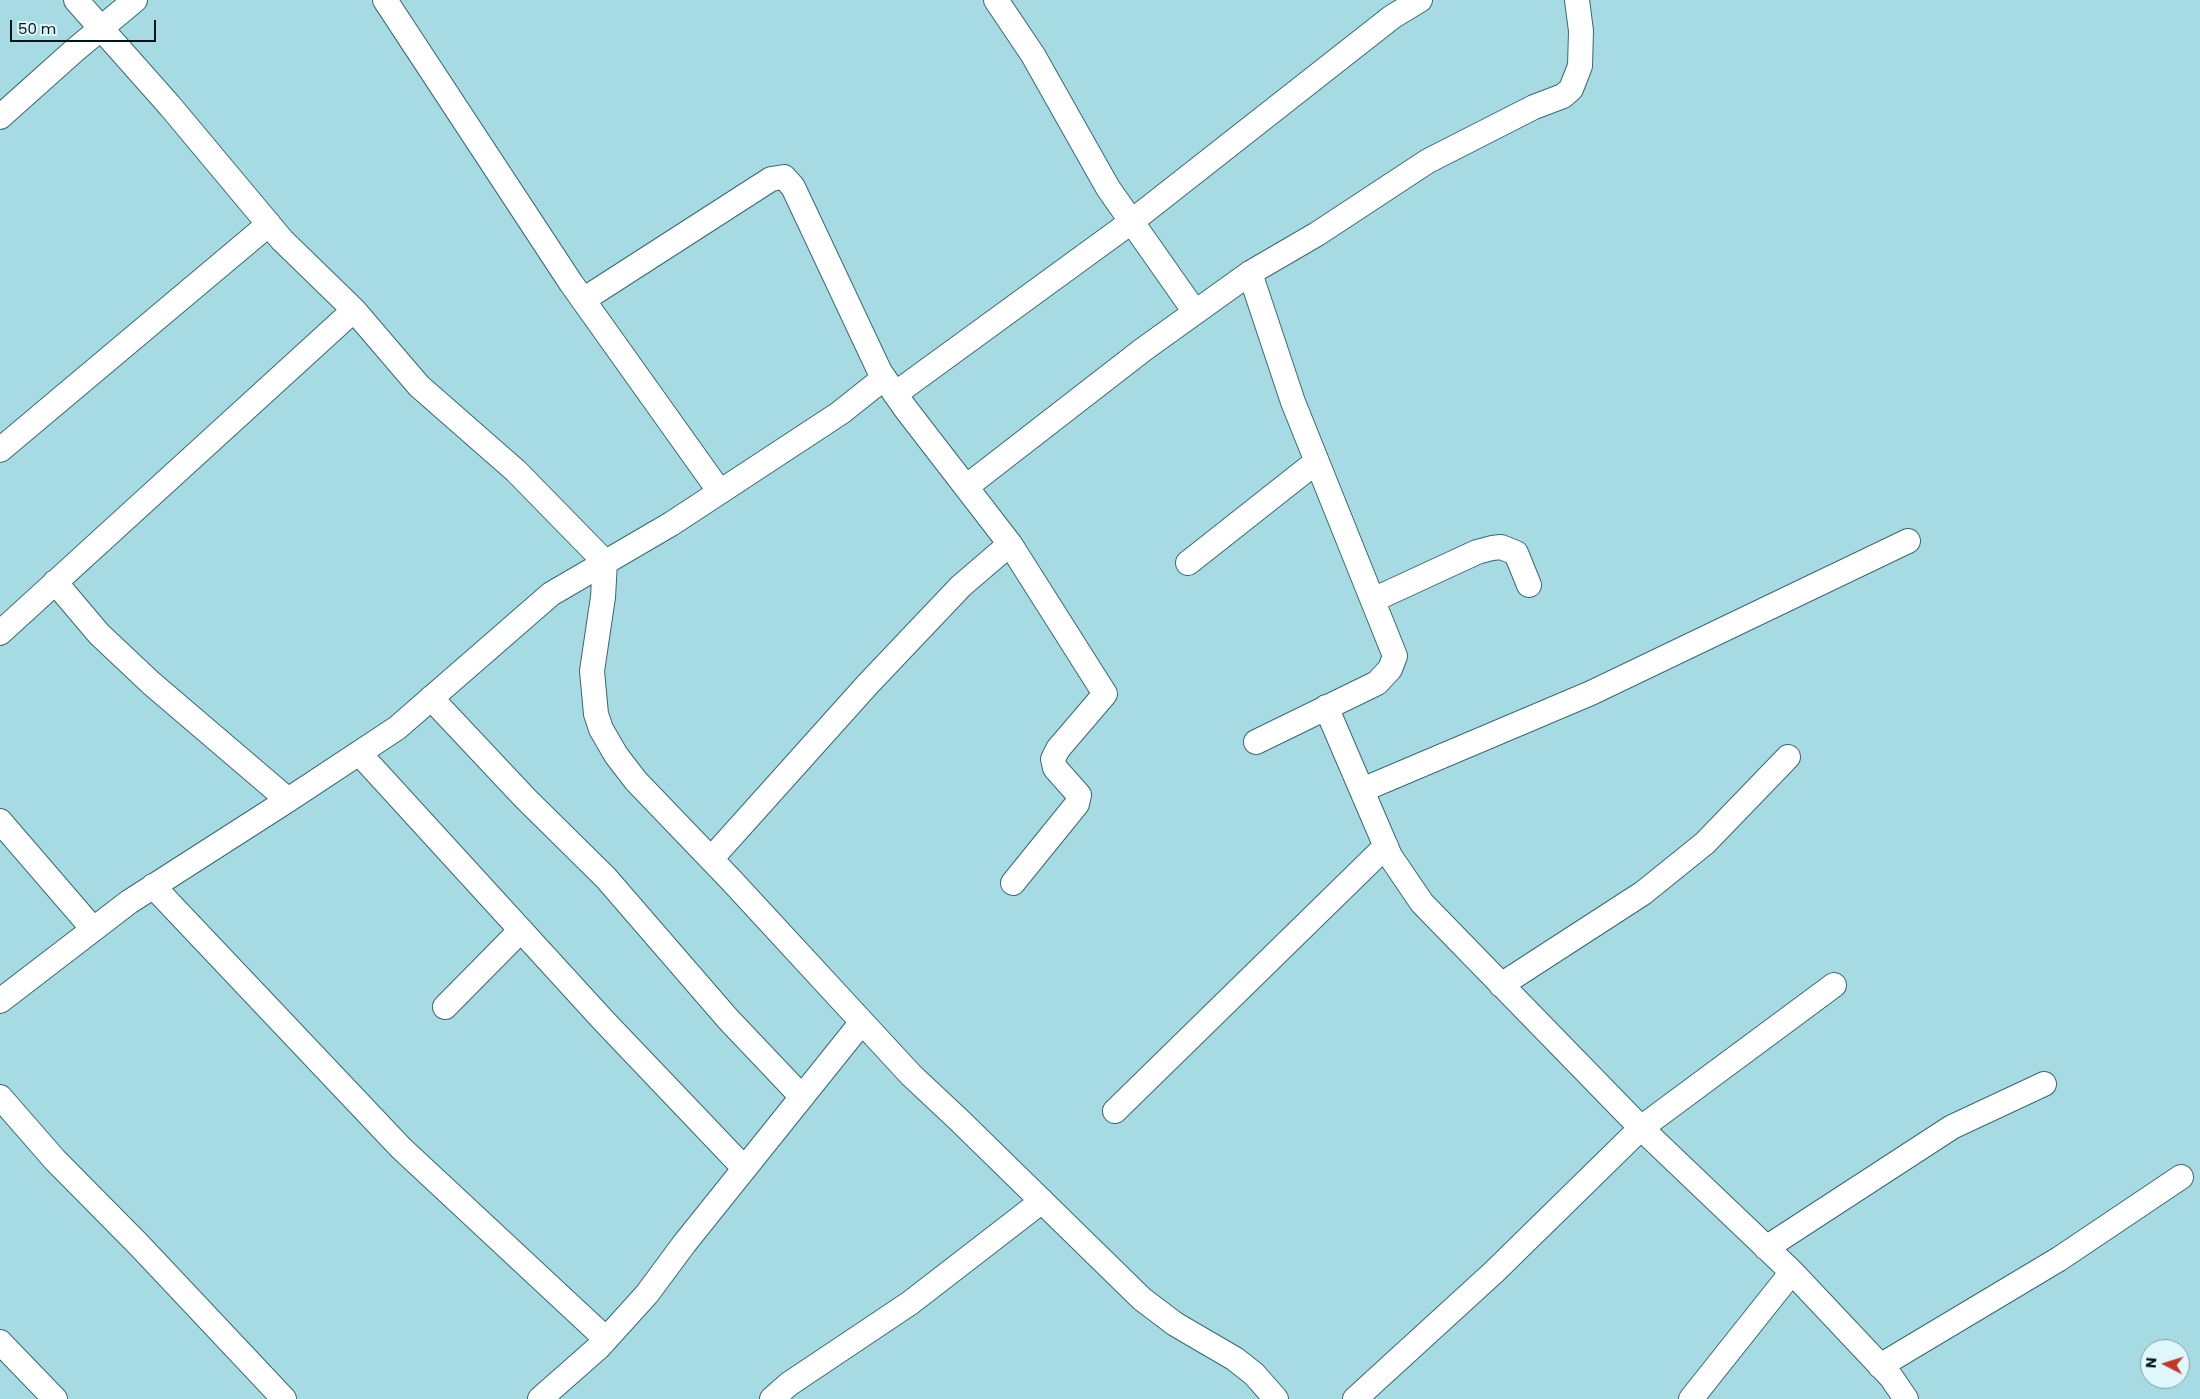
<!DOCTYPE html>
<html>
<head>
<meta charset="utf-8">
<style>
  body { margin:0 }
  #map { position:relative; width:2200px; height:1399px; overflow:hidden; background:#a7dbe4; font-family:Poppins,sans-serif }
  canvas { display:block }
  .north { position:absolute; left:2140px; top:1339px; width:50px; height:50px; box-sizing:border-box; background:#ddf7fb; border:1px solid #859da0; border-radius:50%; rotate:275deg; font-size:14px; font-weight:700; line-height:20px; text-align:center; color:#021518 }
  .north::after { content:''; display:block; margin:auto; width:18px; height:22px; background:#c43729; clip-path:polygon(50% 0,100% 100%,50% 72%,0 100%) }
  .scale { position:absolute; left:10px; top:20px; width:146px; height:22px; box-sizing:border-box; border:2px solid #021518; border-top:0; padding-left:6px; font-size:15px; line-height:18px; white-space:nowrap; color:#021518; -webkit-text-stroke:4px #ddf7fb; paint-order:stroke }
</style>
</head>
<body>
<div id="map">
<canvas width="2200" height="1399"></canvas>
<div class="north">N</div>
<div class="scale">50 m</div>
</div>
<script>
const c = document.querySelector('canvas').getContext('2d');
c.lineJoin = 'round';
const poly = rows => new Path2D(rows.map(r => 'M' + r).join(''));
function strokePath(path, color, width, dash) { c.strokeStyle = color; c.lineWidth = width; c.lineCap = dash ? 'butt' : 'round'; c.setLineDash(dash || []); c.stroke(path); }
const minor = poly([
  [76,0,170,106,282,240,354,310,419,386,516,471,605,562,603,597,592,671,596,714,601,729,616,755,636,781,732,881,911,1075,959,1120,1142,1299,1175,1324,1235,1359,1254,1374,1276,1399],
  [385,0,571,283,720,492],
  [996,0,1033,55,1108,188,1195,312],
  [0,117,75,50,135,0],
  [1250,273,1293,402,1395,656,1390,669,1377,683,1256,742],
  [583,300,771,179,784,177,793,187,880,372,905,408,1010,544,1105,694,1058,749,1053,759,1055,768,1079,795,1077,804,1013,883],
  [895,394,1131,222,1392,17,1420,0],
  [0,450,269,224],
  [966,487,1144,349,1250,273,1317,234,1428,161,1534,107,1563,96,1571,89,1580,66,1581,31,1577,0],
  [1188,563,1316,462],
  [55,582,99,634,151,683,288,800],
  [1373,600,1477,552,1492,548,1501,547,1516,553,1529,585],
  [0,633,354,310],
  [431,698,525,798,606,878,728,1019,802,1097],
  [1326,707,1390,856,1422,903,1641,1128,1792,1272,1891,1377,1906,1399],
  [359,753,603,1020,744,1168],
  [1362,790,1591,693,1908,541],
  [0,821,93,929],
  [711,859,868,684,961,586,1010,544],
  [153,886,401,1148,606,1339],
  [1501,985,1643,893,1705,843,1788,757],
  [0,1001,129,902,288,800,397,728,551,594,671,524,840,413,884,378],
  [445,1007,521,930],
  [0,1097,55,1160,139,1245,284,1399],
  [1115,1111,1386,846],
  [1766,1248,1952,1127,2044,1084],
  [0,1342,55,1399],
  [1880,1366,2059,1259,2181,1177],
  [540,1399,599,1347,647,1294,684,1244,862,1022],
  [772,1399,789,1384,910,1303,1042,1201],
  [1355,1399,1494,1272,1641,1128,1834,985],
  [1691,1399,1792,1272]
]);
strokePath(minor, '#386971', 26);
strokePath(minor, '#fff', 24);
</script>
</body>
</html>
